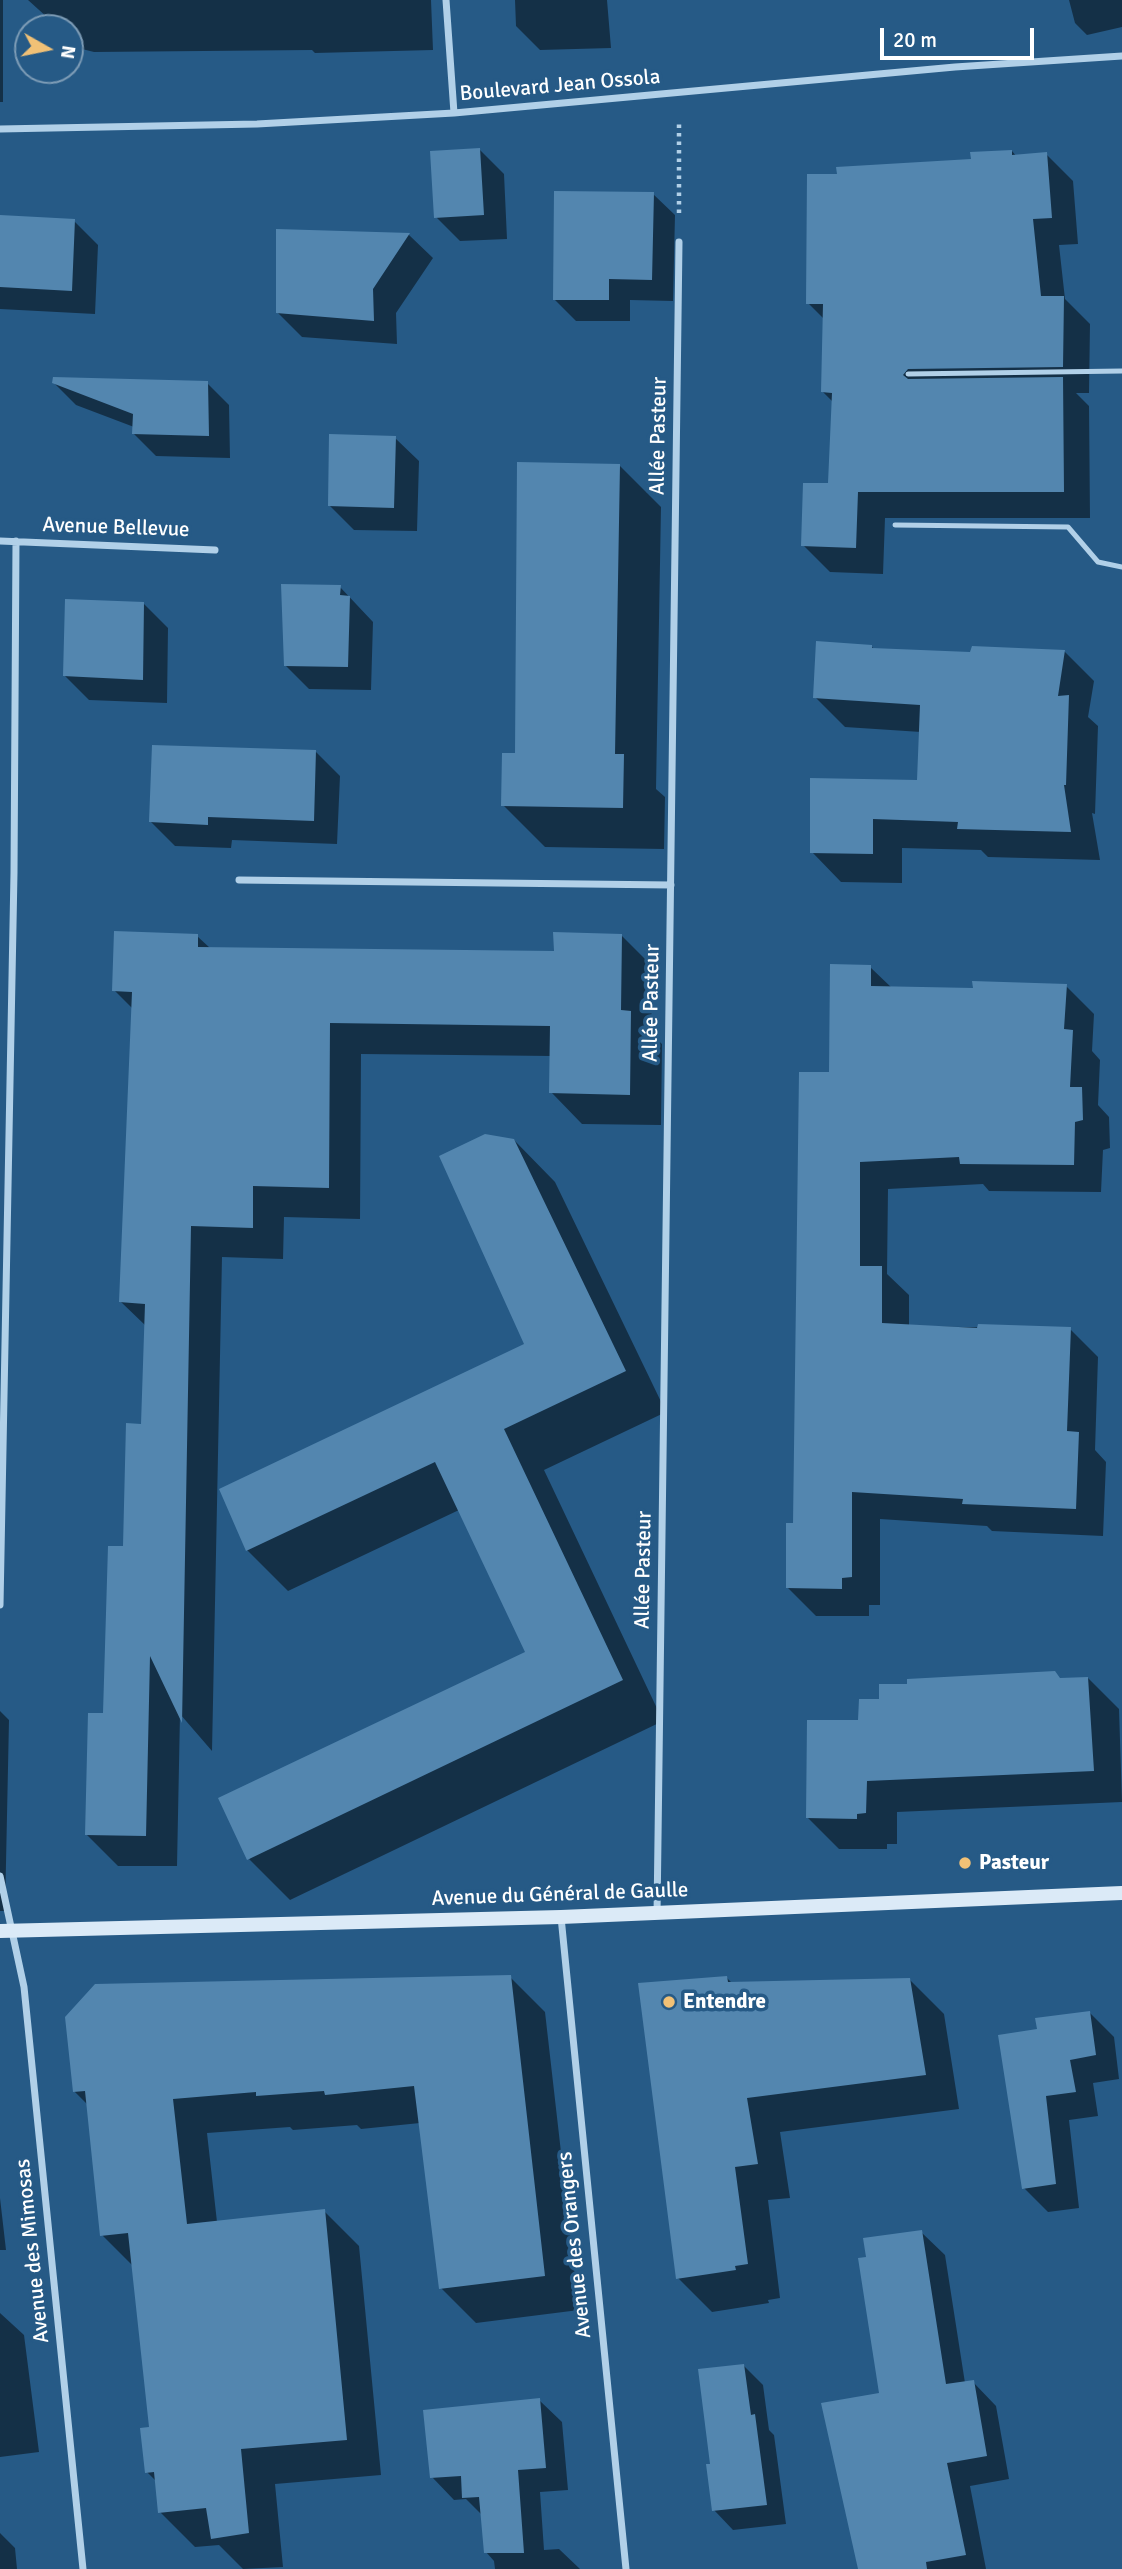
<!DOCTYPE html>
<html>
<head>
<meta charset="utf-8">
<style>
  body { margin:0 }
  #map { position:relative; width:1122px; height:2569px; overflow:hidden; background:#265a86; font-family:Signika,sans-serif }
  canvas { display:block }
  .north { position:absolute; left:14px; top:14px; width:70px; height:70px; box-sizing:border-box; background:#265a86; border:2px solid #7d9cb6; border-radius:50%; rotate:99deg; font-size:19px; font-weight:700; line-height:28px; text-align:center; color:#fff }
  .north::after { content:''; display:block; margin:auto; width:24px; height:32px; background:#f1c176; clip-path:polygon(50% 0,100% 100%,50% 72%,0 100%) }
  .scale { position:absolute; left:880px; top:28px; width:154px; height:32px; box-sizing:border-box; border:4px solid #fff; border-top:0; padding-left:9px; font-size:21px; line-height:24px; white-space:nowrap; color:#fff; -webkit-text-stroke:5px #265a86; paint-order:stroke }
</style>
</head>
<body>
<div id="map">
<canvas width="1122" height="2569"></canvas>
<div class="north">N</div>
<div class="scale">20 m</div>
</div>
<script>
const c = document.querySelector('canvas').getContext('2d');
c.lineJoin = 'round';
function paint(path, color) { c.fillStyle = color; c.fill(path, 'evenodd'); }
const poly = rows => new Path2D(rows.map(r => 'M' + r).join(''));
function strokePath(path, color, width, dash) { c.strokeStyle = color; c.lineWidth = width; c.lineCap = dash ? 'butt' : 'round'; c.setLineDash(dash || []); c.stroke(path); }
function write(font, color, halo, rows, align = 'center') {
  c.font = font + ' Signika,sans-serif'; c.lineWidth = 7; c.setLineDash([]); c.textBaseline = 'middle'; c.strokeStyle = halo; c.fillStyle = color; for (const [text, x, y, turn = 0] of rows) {
    c.save(); c.translate(x, y); c.rotate((+turn || 0) * Math.PI / 180); c.textAlign = isNaN(turn) ? turn : align; if (halo) c.strokeText(text, 0, 0); c.fillText(text, 0, 0); c.restore();
  }
}
paint(poly([
  [0,0,3,0,3,102,0,102],
  [28,0,431,0,433,50,315,53,312,50,94,52,82,49,70,38,70,28,59,28],
  [515,0,607,0,611,48,540,50,516,26],
  [1069,0,1122,0,1122,27,1087,35,1075,23],
  [480,150,504,174,507,239,460,241,436,217],
  [1012,151,1017,157,1046,154,1073,181,1078,244,1059,245,1065,299,1090,324,1089,393,1076,393,1089,406,1090,518,885,518,883,574,830,572,803,545,830,485,833,402,823,392,824,319,808,303,839,176,973,160],
  [653,194,675,215,673,301,630,300,630,321,576,321,554,299],
  [0,217,74,221,98,245,95,314,0,309],
  [278,231,409,235,433,258,396,313,397,344,302,337,278,313],
  [54,383,207,383,229,405,230,458,156,456,134,434,134,427,76,405],
  [395,438,419,461,417,531,354,530,330,506],
  [620,466,661,507,656,789,665,797,664,849,545,847,503,805,517,755],
  [340,587,373,622,371,690,309,689,285,665],
  [144,604,168,628,167,703,89,700,65,676],
  [872,647,875,650,971,654,1064,651,1094,681,1088,717,1098,726,1095,814,1092,813,1100,860,988,857,981,850,902,848,902,883,841,882,812,852,918,782,921,732,845,727,815,697],
  [316,752,340,776,337,844,232,840,231,848,175,846,151,822],
  [197,936,210,948,556,953,622,936,653,967,651,1034,662,1044,661,1125,582,1124,551,1092,552,1056,361,1054,360,1219,284,1217,283,1259,222,1257,212,1751,180,1714,177,1866,118,1866,87,1835,143,1425,146,1326,121,1302,133,1009,114,990],
  [870,967,892,988,974,990,1066,986,1094,1014,1092,1051,1100,1060,1098,1105,1109,1117,1110,1148,1103,1150,1101,1192,989,1191,983,1184,888,1189,887,1274,909,1295,909,1326,1070,1329,1098,1357,1095,1450,1106,1462,1103,1536,992,1531,987,1526,880,1519,880,1605,869,1605,869,1616,816,1616,788,1588,831,1074],
  [514,1140,555,1182,666,1412,544,1470,663,1721,290,1900,249,1859,528,1653,459,1510,288,1591,247,1550,527,1345],
  [1088,1678,1119,1709,1122,1802,897,1812,897,1844,887,1844,887,1849,839,1849,808,1818,860,1722,1061,1679],
  [0,1711,9,1720,5,1911,0,1911],
  [510,1977,545,2012,579,2310,476,2323,441,2288,420,2123,361,2129,357,2125,293,2130,290,2127,207,2133,217,2222,324,2211,359,2246,381,2475,275,2484,283,2567,243,2569,219,2545,195,2547,160,2512,157,2482,147,2472,151,2428,134,2267,102,2235,88,2105,74,2091],
  [727,1978,732,1983,910,1980,944,2014,959,2109,780,2132,790,2198,768,2200,780,2298,768,2300,769,2303,712,2312,678,2278],
  [1090,2013,1114,2037,1119,2079,1093,2083,1098,2116,1069,2120,1079,2208,1048,2212,1024,2188,1039,2030],
  [0,2198,6,2250,0,2250],
  [921,2232,945,2255,965,2383,973,2382,996,2406,1009,2479,970,2486,986,2569,859,2569,881,2394,868,2258],
  [0,2313,24,2335,39,2452,0,2457],
  [744,2366,763,2385,769,2430,774,2435,786,2524,733,2530,714,2510,712,2466],
  [539,2400,562,2422,568,2490,540,2492,544,2550,559,2549,580,2569,495,2569,494,2561,486,2552,482,2515,466,2499,454,2500,432,2477],
  [0,2533,15,2548,17,2569,0,2569]
]), '#0007');
paint(poly([
  [480,148,484,215,434,218,430,151],
  [1012,150,1012,155,1047,152,1052,218,1033,219,1041,296,1064,296,1063,367,908,369,903,375,908,379,1063,377,1064,492,858,492,856,548,801,546,803,483,828,483,832,393,821,392,823,304,806,304,807,174,837,174,836,167,971,159,970,152],
  [554,191,654,192,652,280,609,279,609,300,553,300],
  [0,215,75,219,72,291,0,287],
  [276,229,410,233,373,289,374,321,276,313],
  [53,377,208,381,209,436,132,434,133,414,52,383],
  [329,434,396,436,394,508,328,506],
  [517,462,620,464,615,754,624,754,623,808,501,806,502,753,515,753],
  [281,584,341,585,340,595,350,596,348,667,284,666],
  [65,599,144,602,143,680,63,676],
  [816,641,872,645,872,648,970,652,972,646,1065,650,1058,696,1069,695,1066,785,1064,785,1071,832,957,829,958,822,873,819,873,854,810,853,810,778,917,780,920,705,813,698],
  [152,745,316,750,314,821,208,817,208,825,149,822],
  [114,931,198,934,198,947,554,951,553,932,622,934,621,1010,631,1011,630,1095,549,1093,550,1026,330,1023,329,1188,253,1186,253,1228,191,1226,182,1723,150,1656,146,1836,85,1835,88,1713,103,1713,108,1546,123,1546,126,1423,141,1424,145,1304,119,1302,132,992,112,991],
  [830,964,871,965,871,986,973,988,972,981,1067,984,1064,1029,1073,1030,1070,1087,1082,1087,1083,1120,1075,1122,1074,1165,960,1164,959,1157,860,1162,860,1266,882,1266,882,1323,977,1328,978,1324,1071,1327,1067,1431,1079,1432,1076,1509,962,1504,963,1499,852,1492,852,1577,842,1578,842,1589,786,1588,786,1523,793,1523,799,1072,829,1072],
  [485,1134,514,1139,626,1371,504,1429,623,1680,247,1860,218,1798,525,1652,435,1462,246,1551,219,1489,524,1344,439,1156],
  [1055,1671,1060,1678,1088,1677,1094,1771,867,1781,866,1813,857,1814,857,1819,806,1818,807,1720,858,1720,859,1699,879,1699,879,1684,907,1684,907,1679],
  [511,1975,545,2276,439,2289,414,2086,325,2095,324,2091,256,2096,256,2092,173,2099,187,2224,325,2209,347,2440,241,2449,249,2533,211,2539,206,2508,158,2513,154,2472,145,2473,140,2428,149,2427,128,2233,100,2236,85,2091,73,2092,65,2017,95,1984],
  [727,1976,728,1982,910,1978,926,2075,747,2098,758,2164,735,2167,748,2264,735,2266,736,2270,676,2279,638,1983],
  [1090,2011,1096,2055,1070,2060,1076,2092,1046,2096,1056,2184,1022,2189,998,2035,1037,2029,1035,2018],
  [922,2230,946,2384,974,2380,987,2456,947,2463,966,2555,926,2562,927,2569,858,2569,821,2403,879,2393,858,2258,866,2257,863,2238],
  [744,2364,751,2415,755,2414,767,2505,712,2511,706,2464,710,2464,698,2369],
  [540,2398,546,2468,518,2470,524,2553,484,2553,479,2497,462,2498,461,2476,430,2478,423,2410]
]), '#5386af');
strokePath(poly([
  [679,213,679,124]
]), '#b1d0e8', 4.5, [3.5, 5]);
strokePath(poly([
  [908,374,1122,371],
  [895,525,1068,527,1098,562,1122,567]
]), '#b1d0e8', 5);
strokePath(poly([
  [446,0,454,113],
  [0,129,257,124,454,113,955,67,1122,56],
  [0,541,215,550],
  [239,880,671,885],
  [0,1605,14,873,16,541],
  [0,1876,24,1987,83,2569],
  [657,1913,679,242],
  [561,1917,626,2569]
]), '#b1d0e8', 7);
strokePath(poly([
  [0,1931,561,1917,1122,1893]
]), '#dbeaf7', 14);
for (const [x, y, r, color] of [
  [965,1863,7,"#f1c176"],
  [669,2002,7,"#f1c176"]
]) { const dot = new Path2D(); dot.arc(x, y, r, 0, 2 * Math.PI); c.fillStyle = color; c.fill(dot); strokePath(dot, '#265a86', 2.5); }
write('21px', '#fff', '#265a86', [
  ["Boulevard Jean Ossola",560,86,-5],
  ["Allée Pasteur",659,436,-89],
  ["Avenue Bellevue",116,528,2],
  ["Allée Pasteur",652,1003,-89],
  ["Allée Pasteur",644,1570,-89],
  ["Avenue du Général de Gaulle",560,1895,-2],
  ["Avenue des Orangers",575,2245,-96],
  ["Avenue des Mimosas",33,2251,-96]
]);
write('bold 21px', '#fff', '#265a86', [
  ["Pasteur",979,1863],
  ["Entendre",683,2002]
], 'left');
</script>
</body>
</html>
